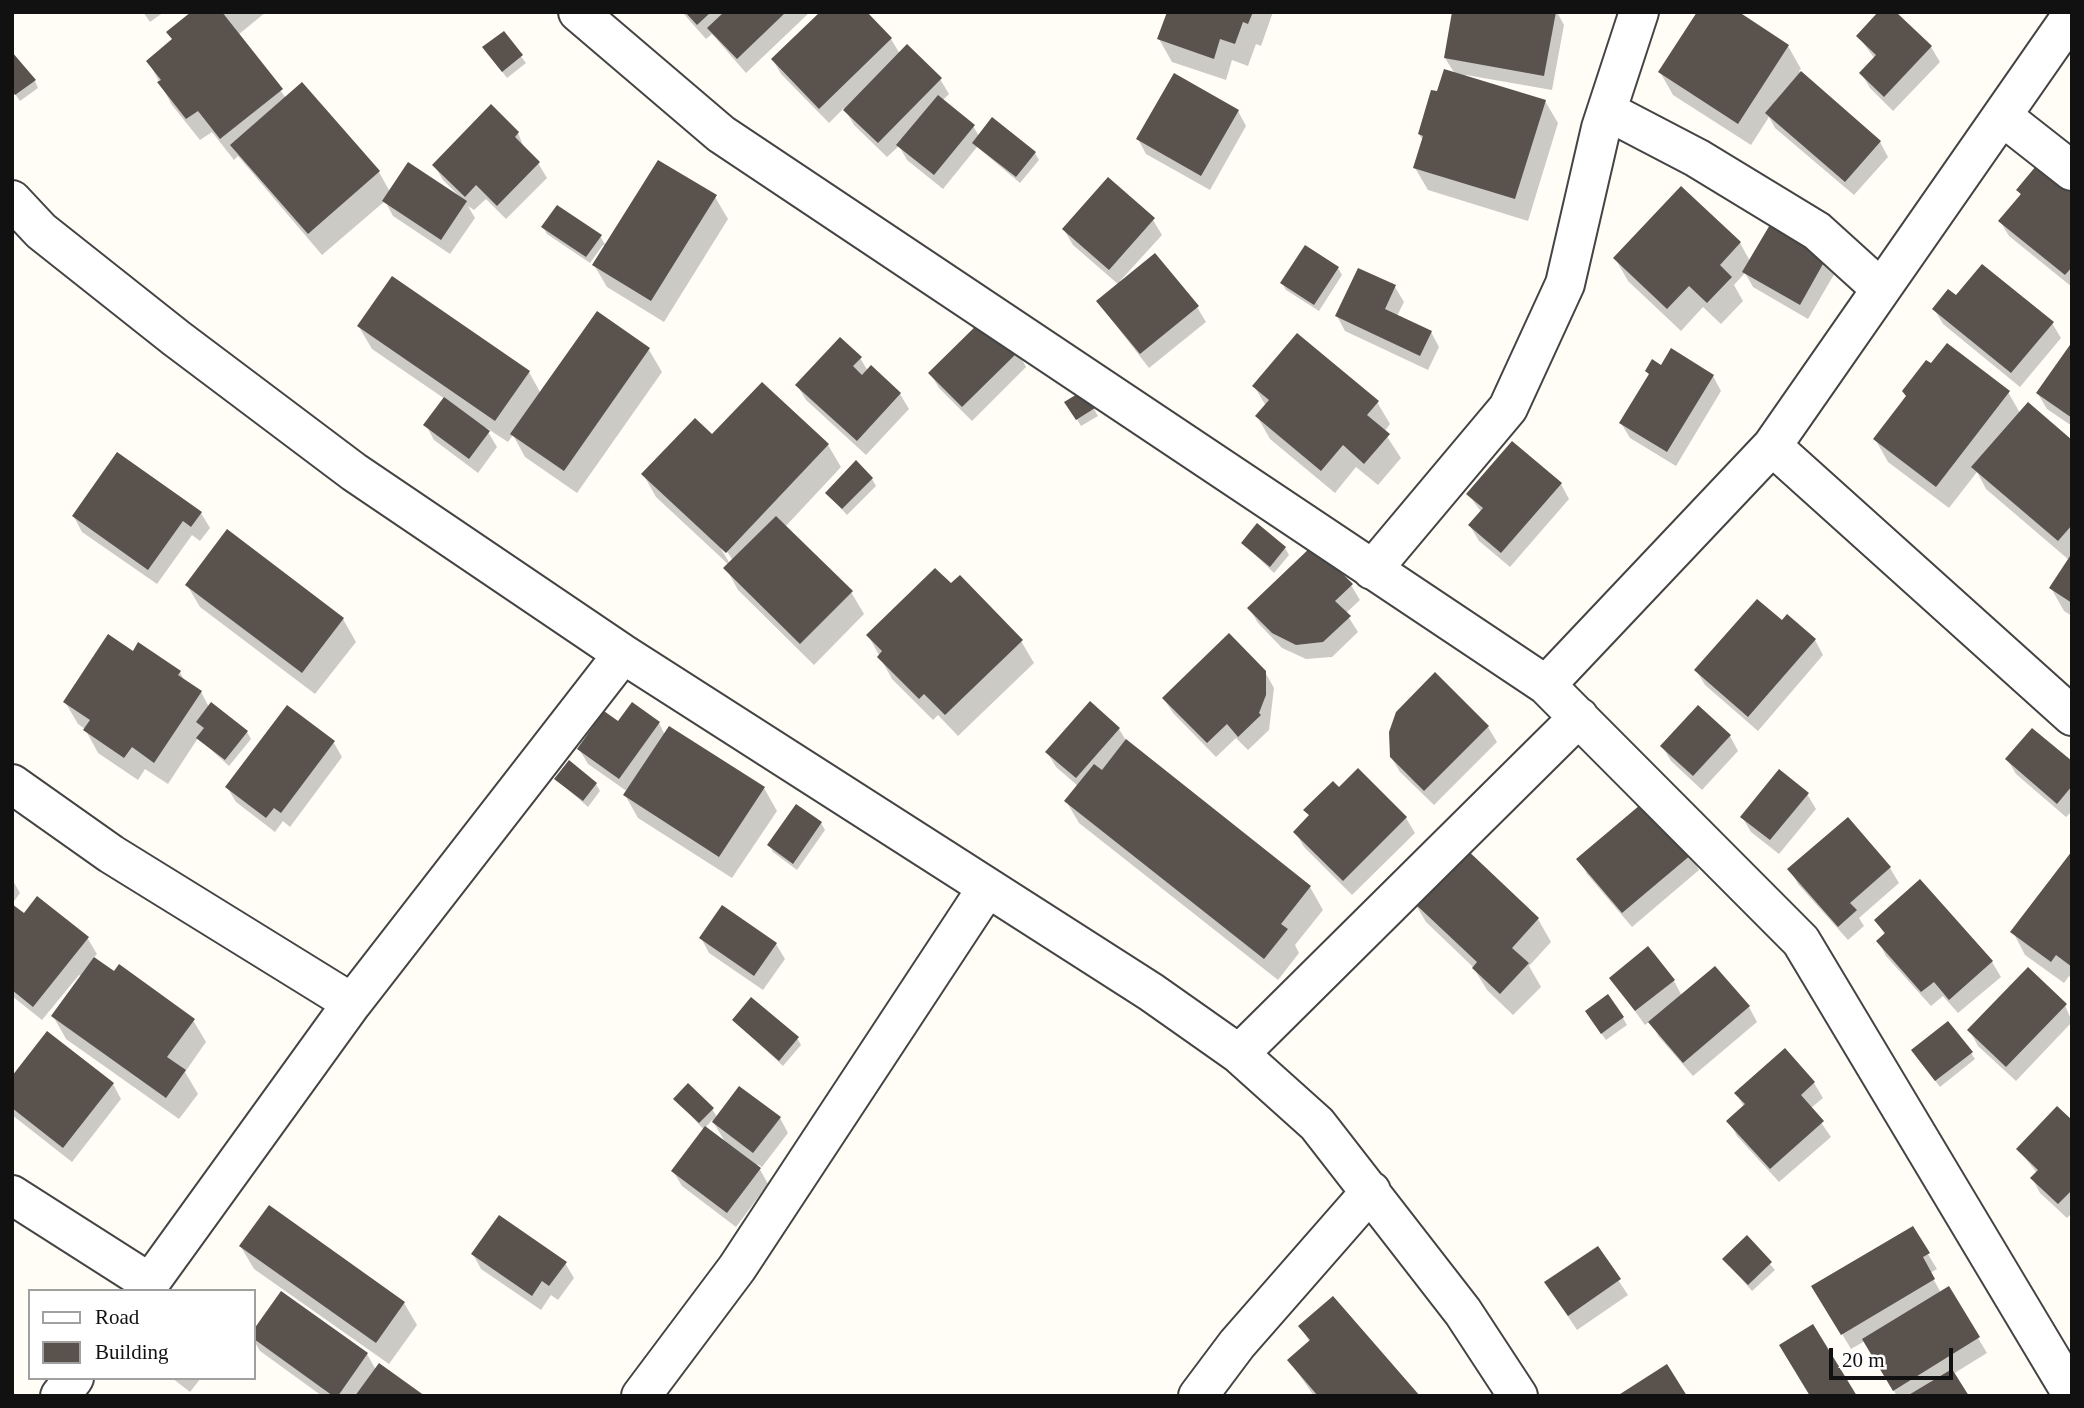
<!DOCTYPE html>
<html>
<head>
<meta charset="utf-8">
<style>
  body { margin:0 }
  #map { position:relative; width:2084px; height:1408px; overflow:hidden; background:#fffdf5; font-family:Georgia,serif }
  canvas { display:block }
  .frame { position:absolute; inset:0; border:14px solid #111; pointer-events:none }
  .legend { position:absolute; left:28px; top:1289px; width:228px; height:91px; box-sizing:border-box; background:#fff; border:2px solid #a0a0a0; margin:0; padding:9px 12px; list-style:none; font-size:21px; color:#111 }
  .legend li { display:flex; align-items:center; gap:14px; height:35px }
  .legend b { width:35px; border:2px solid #a0a0a0 }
  .scale { position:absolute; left:1829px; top:1348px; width:124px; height:32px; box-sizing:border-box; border:4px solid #111; border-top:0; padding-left:9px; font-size:21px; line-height:24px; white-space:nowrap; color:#111; -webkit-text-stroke:5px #fff; paint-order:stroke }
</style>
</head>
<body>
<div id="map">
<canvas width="2084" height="1408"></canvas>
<div class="frame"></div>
<ul class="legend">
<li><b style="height:9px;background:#fff"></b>Road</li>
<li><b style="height:19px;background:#5a524d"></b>Building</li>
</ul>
<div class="scale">20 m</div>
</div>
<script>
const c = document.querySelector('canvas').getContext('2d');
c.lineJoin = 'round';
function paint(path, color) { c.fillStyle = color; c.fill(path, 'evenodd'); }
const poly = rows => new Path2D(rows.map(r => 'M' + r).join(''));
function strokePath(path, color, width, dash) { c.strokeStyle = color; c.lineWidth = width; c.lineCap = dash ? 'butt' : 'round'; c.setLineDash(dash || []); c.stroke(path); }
paint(poly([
  [143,12,164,12,150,22],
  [194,12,266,12,238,35,286,98,301,84,379,172,390,192,459,196,443,180,434,165,491,107,518,133,525,150,538,163,547,178,506,219,486,199,474,210,468,206,475,218,450,254,393,216,385,201,322,255,238,156,234,160,212,132,200,140,172,105,148,61,173,41],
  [682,12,810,12,746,73,712,34,706,39],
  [865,12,891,39,900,54,940,79,949,94,942,101,973,126,979,136,1035,153,1039,160,1020,183,977,147,943,189,907,160,899,146,887,157,854,125,844,108,829,123,781,74,773,60],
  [1169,12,1273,12,1261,46,1256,44,1248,66,1232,60,1226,80,1172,62,1159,39],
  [1454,12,1557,12,1564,25,1552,90,1466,75,1465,77,1545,101,1558,123,1528,221,1428,190,1415,168,1423,141,1419,134,1438,93,1455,74,1445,58],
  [1894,12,1931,47,1940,62,1893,111,1870,88,1861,73,1875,59,1858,36],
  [503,33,526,63,507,78,489,54],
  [1788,46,1801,69,1799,71,1880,142,1888,157,1854,195,1775,128,1769,117,1751,145,1673,95,1660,72],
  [35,81,38,88,20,101,12,90],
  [1238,111,1246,126,1210,190,1146,154,1138,139],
  [2072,188,2072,287,2009,236,2000,221,2021,196,2018,190],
  [715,197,728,219,664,322,607,287,594,265,606,246,603,245,590,263,547,234,543,227,600,236,606,246],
  [1153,220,1162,235,1120,281,1197,307,1206,322,1149,368,1098,302,1119,285,1073,245,1064,230],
  [1772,225,1836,271,1808,319,1753,287,1745,273,1734,285,1743,301,1721,324,1703,307,1681,331,1628,281,1615,258,1740,243,1750,261],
  [1338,268,1342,275,1319,311,1286,290,1282,283],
  [1395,287,1404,302,1397,316,1431,332,1439,347,1428,370,1345,331,1337,316],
  [1956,297,2052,323,2061,338,2020,387,1943,324,1934,309],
  [359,327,529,372,541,394,649,350,662,372,577,493,525,457,513,435,508,442,485,427,497,447,478,473,434,440,426,425,445,399,372,349],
  [2072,345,2072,426,2047,409,2038,394],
  [1018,352,1026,367,972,421,939,388,930,373],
  [860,358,868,371,900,394,909,409,866,455,806,400,797,385],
  [1661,367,1713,376,1721,391,1676,466,1630,438,1621,423,1650,376,1647,371],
  [762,384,828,445,841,467,785,527,851,592,864,614,814,665,738,590,726,568,729,565,656,497,643,474,713,437],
  [723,545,733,561,730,564,720,547],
  [1254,386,1377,402,1390,424,1384,432,1401,458,1378,485,1356,467,1335,493,1270,439,1257,416,1266,406],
  [1084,392,1098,416,1081,426,1067,403],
  [2008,392,2020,413,2072,442,2072,616,2064,611,2051,588,2069,560,1986,489,1977,472,1949,508,1888,462,1875,439],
  [872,479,876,486,847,515,827,493],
  [1561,484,1569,499,1510,567,1479,541,1470,526,1482,513,1468,494],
  [201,513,210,528,200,541,192,535,157,584,82,532,74,517],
  [1243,543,1285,548,1289,555,1274,573],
  [187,585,343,619,356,642,315,694,200,607],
  [1351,585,1360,600,1346,613,1358,632,1332,657,1306,659,1282,648,1258,623,1249,608],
  [1782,623,1815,640,1823,655,1758,731,1705,685,1696,670],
  [868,635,1021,641,1034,663,958,736,938,715,933,720,892,679],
  [133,654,180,672,185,682,201,692,209,707,247,732,251,739,229,766,198,738,168,784,145,769,138,780,98,753,85,729,78,724,65,702],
  [1265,672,1274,688,1269,730,1248,750,1236,738,1216,757,1173,713,1164,699],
  [632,704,659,723,665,735,764,788,777,811,732,878,638,818,625,795,628,792,588,764,579,749,618,723],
  [1488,727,1497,742,1434,805,1400,772,1391,757],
  [1119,729,1127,742,1310,887,1323,910,1295,945,1299,953,1278,980,1079,823,1066,801,1078,786,1056,767,1047,752],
  [1730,736,1738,751,1702,790,1671,761,1662,746],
  [334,743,342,757,290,827,283,821,275,832,236,802,227,787],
  [2007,759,2072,763,2072,811,2066,817,2016,774],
  [556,779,596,784,600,791,588,807],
  [1339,790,1406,818,1415,833,1352,895,1304,847,1295,832,1310,817,1305,810],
  [1807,794,1816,809,1779,854,1751,832,1742,817],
  [1847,820,1890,868,1899,883,1859,918,1864,926,1848,940,1798,884,1790,870],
  [821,823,825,830,797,870,773,852,769,845],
  [1463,848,1538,919,1551,942,1529,966,1541,987,1513,1015,1487,990,1473,967,1426,922,1413,900],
  [2072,854,2072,979,2069,976,2064,983,2025,955,2013,932],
  [1691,855,1699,870,1632,927,1587,874,1579,859],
  [12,879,20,893,12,904],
  [38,898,88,939,97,954,93,958,193,1020,206,1042,185,1072,198,1094,179,1119,66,1039,53,1016,82,977,79,975,42,1020,12,996,12,906,24,915],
  [1876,920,1992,962,2001,977,1958,1013,1943,996,1931,1006,1886,956,1878,941,1885,935],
  [701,938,776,944,785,959,763,990,709,953],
  [1611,978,1674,981,1682,996,1749,1007,1757,1022,1693,1076,1659,1037,1650,1021,1645,1025],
  [2065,1005,2072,1022,2016,1081,1978,1046,1970,1031],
  [1623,1018,1627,1025,1606,1040,1591,1019],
  [734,1020,797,1038,801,1045,783,1066],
  [1913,1051,1971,1053,1975,1059,1940,1087],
  [12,1078,113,1084,121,1099,72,1162,12,1115],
  [1814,1083,1823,1098,1811,1108,1831,1137,1779,1182,1737,1136,1729,1121,1744,1107,1736,1093],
  [676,1099,712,1109,717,1117,780,1118,788,1133,762,1167,757,1164,768,1184,736,1227,682,1186,673,1171,704,1130],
  [712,1120,727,1145,705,1128],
  [2072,1123,2072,1213,2067,1218,2040,1193,2032,1178,2037,1173,2018,1149],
  [1912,1228,1937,1269,1930,1273,1941,1293,1948,1288,1987,1353,1953,1374,1967,1396,1897,1396,1865,1341,1851,1349,1814,1287],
  [1747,1238,1775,1270,1752,1291,1724,1259],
  [241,1247,404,1303,417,1325,389,1364,254,1269],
  [1597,1248,1628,1295,1577,1330,1555,1297],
  [473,1254,565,1263,574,1278,558,1300,551,1295,541,1310,481,1269],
  [281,1293,367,1354,376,1370,422,1396,322,1396,260,1351,254,1341,254,1332],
  [1301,1327,1418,1396,1314,1396,1289,1360,1310,1343],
  [172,1378,201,1378,190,1392]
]), '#0003');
paint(poly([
  [191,12,222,12,283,89,220,139,198,111,186,119,157,82,161,80,146,61,172,39,166,32],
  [685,12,711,12,697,25],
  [724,12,786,12,737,59,707,28],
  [820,12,867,12,892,38,819,109,771,59],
  [1167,12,1253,12,1248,24,1243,22,1235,44,1220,39,1214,59,1157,39],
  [1452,12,1556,12,1544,76,1444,58],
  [1697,12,1739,12,1789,45,1738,124,1658,72],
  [1878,12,1896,12,1932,46,1884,97,1859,73,1876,55,1856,36],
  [504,31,523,55,502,72,482,47],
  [907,44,942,78,878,143,843,110],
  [12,52,36,80,15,95,12,91],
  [1444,69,1546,100,1515,199,1413,168,1423,136,1418,134,1431,90,1437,91],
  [1801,71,1881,141,1845,182,1765,113],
  [1174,73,1239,110,1201,176,1136,139],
  [302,82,380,171,308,234,230,145],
  [938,95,975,125,934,175,896,145],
  [491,104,519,132,515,137,540,162,497,206,476,185,465,197,432,165],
  [992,117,1036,152,1016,177,972,143],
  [658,160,717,195,651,301,592,265],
  [2041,160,2072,185,2072,267,2065,275,1998,221,2021,194,2016,190],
  [408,162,467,201,441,240,382,201],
  [1108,177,1155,218,1109,270,1062,229],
  [1681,186,1741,242,1720,265,1732,277,1707,303,1689,286,1667,309,1613,258],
  [557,205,602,235,586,257,541,227],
  [1771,223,1828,255,1800,305,1742,272],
  [1305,245,1339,267,1314,305,1280,283],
  [1155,253,1199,306,1140,354,1096,301],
  [1982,264,2054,322,2011,373,1932,309,1948,289,1956,295],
  [1358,268,1396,285,1385,309,1432,331,1420,356,1335,316],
  [392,276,530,371,495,421,357,326],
  [597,311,650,348,564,471,510,434],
  [985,317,1019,351,962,407,928,373],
  [1297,333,1379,401,1367,415,1390,434,1364,464,1343,445,1321,471,1255,416,1269,400,1252,386],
  [840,337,862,357,853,366,862,375,871,365,901,393,857,441,795,385],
  [2072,342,2072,418,2036,393],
  [1947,343,2010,391,1936,487,1873,439,1906,396,1902,391,1926,360,1931,363],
  [1671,348,1714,375,1667,452,1619,423,1649,374,1645,371,1652,359,1661,365],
  [762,382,829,444,726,553,641,474,695,418,712,434],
  [1084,390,1095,408,1076,420,1064,402],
  [444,397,490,431,469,459,423,425],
  [2028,402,2072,440,2072,525,2058,541,1971,467],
  [1512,441,1562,483,1501,553,1468,525,1483,508,1466,494],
  [117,452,202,512,191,527,183,521,148,570,72,516],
  [856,460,873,478,842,509,825,493],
  [776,516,853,591,800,644,723,568],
  [1257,523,1286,547,1270,567,1241,543],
  [227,529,344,618,302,673,185,585],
  [1313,545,1353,584,1335,601,1351,616,1323,642,1296,645,1272,633,1247,608],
  [2072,553,2072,603,2049,588],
  [935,568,951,583,960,575,1023,640,945,715,924,694,919,699,877,657,882,651,866,635],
  [1757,599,1782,620,1787,614,1816,639,1748,717,1694,670],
  [1229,633,1266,671,1266,695,1259,713,1261,715,1238,737,1227,724,1207,743,1162,698],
  [108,634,133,651,138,642,181,671,178,675,202,691,154,763,132,747,124,758,83,730,90,720,63,702],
  [1435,672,1489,726,1424,791,1390,757,1389,732,1396,712],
  [1090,701,1120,728,1076,778,1045,752],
  [211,702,248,731,225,760,196,738,204,728,196,722],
  [632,702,660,722,619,779,577,749,604,711,618,721],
  [287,705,335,741,281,813,274,808,266,818,225,787],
  [1698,705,1731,735,1693,776,1660,746],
  [669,726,765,787,719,857,623,795],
  [2032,728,2072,761,2072,786,2057,804,2005,759],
  [1126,739,1311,886,1281,924,1288,929,1264,959,1064,801,1094,764,1102,770],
  [569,760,597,783,583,801,554,779],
  [1358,768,1407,817,1343,881,1293,832,1309,815,1303,810,1333,781,1339,787],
  [1779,769,1809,793,1770,840,1740,817],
  [1646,800,1692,854,1622,913,1576,859],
  [796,804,822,822,793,864,767,845],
  [1848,817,1891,867,1850,903,1857,910,1838,927,1787,869],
  [1463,846,1539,918,1512,948,1529,963,1500,994,1472,968,1477,962,1411,900],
  [2072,851,2072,967,2056,955,2051,962,2010,932],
  [1920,879,1993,961,1949,1000,1934,982,1921,992,1876,941,1885,933,1874,920],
  [37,896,89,937,33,1007,12,990,12,904,24,913],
  [722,905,777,943,754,976,699,938],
  [1648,946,1675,980,1635,1011,1609,978],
  [94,957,114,971,119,964,195,1019,167,1057,186,1070,166,1098,51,1016],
  [1715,966,1750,1006,1683,1063,1648,1022],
  [2028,967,2067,1004,2006,1067,1967,1030],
  [1608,994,1624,1017,1601,1034,1585,1011],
  [751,997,799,1037,779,1061,732,1020],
  [1948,1021,1973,1052,1935,1081,1911,1050],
  [47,1031,114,1083,63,1148,12,1108,12,1076],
  [1785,1048,1815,1082,1801,1095,1824,1121,1770,1169,1726,1121,1745,1104,1734,1093],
  [688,1083,714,1108,699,1123,673,1099],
  [739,1086,781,1117,753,1153,712,1122],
  [2057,1106,2072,1120,2072,1190,2058,1204,2030,1178,2038,1170,2016,1149],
  [705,1126,761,1168,727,1213,671,1171],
  [269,1205,405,1302,376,1343,239,1246],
  [499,1215,567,1262,549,1286,542,1281,532,1296,471,1254],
  [1913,1226,1930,1253,1923,1257,1935,1279,1841,1335,1811,1286],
  [1747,1235,1772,1262,1748,1285,1722,1259],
  [1598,1246,1621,1279,1568,1316,1544,1282],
  [1949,1286,1980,1337,1893,1391,1862,1339],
  [281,1291,368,1353,338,1396,333,1396,254,1339,254,1329],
  [1333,1296,1420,1396,1318,1396,1287,1360,1310,1340,1298,1326],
  [1813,1324,1857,1396,1810,1396,1779,1345],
  [379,1363,425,1396,355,1396],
  [1667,1364,1687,1396,1617,1396],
  [1952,1369,1969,1396,1907,1396]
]), '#5a524d');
const minor = poly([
  [578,12,721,134,1546,685,1801,941,2072,1394],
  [1607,111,1697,158,1817,231,1881,289],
  [2002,116,2072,171],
  [12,200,41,231,176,338,354,472,623,654,1151,992,1239,1054,1317,1124,1463,1312,1518,1396],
  [1772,446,2072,716],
  [1372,570,1508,408,1565,284,1601,128,1639,12],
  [1546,685,1772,446,2072,15],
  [12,784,111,854,352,1003],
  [1239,1054,1579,717],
  [12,1195,150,1283],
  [144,1291,352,1003,623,654],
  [60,1396,74,1378],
  [641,1396,737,1268,987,888],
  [1198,1396,1237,1344,1371,1191]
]);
strokePath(minor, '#444', 42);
strokePath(minor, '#fff', 38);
</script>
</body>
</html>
